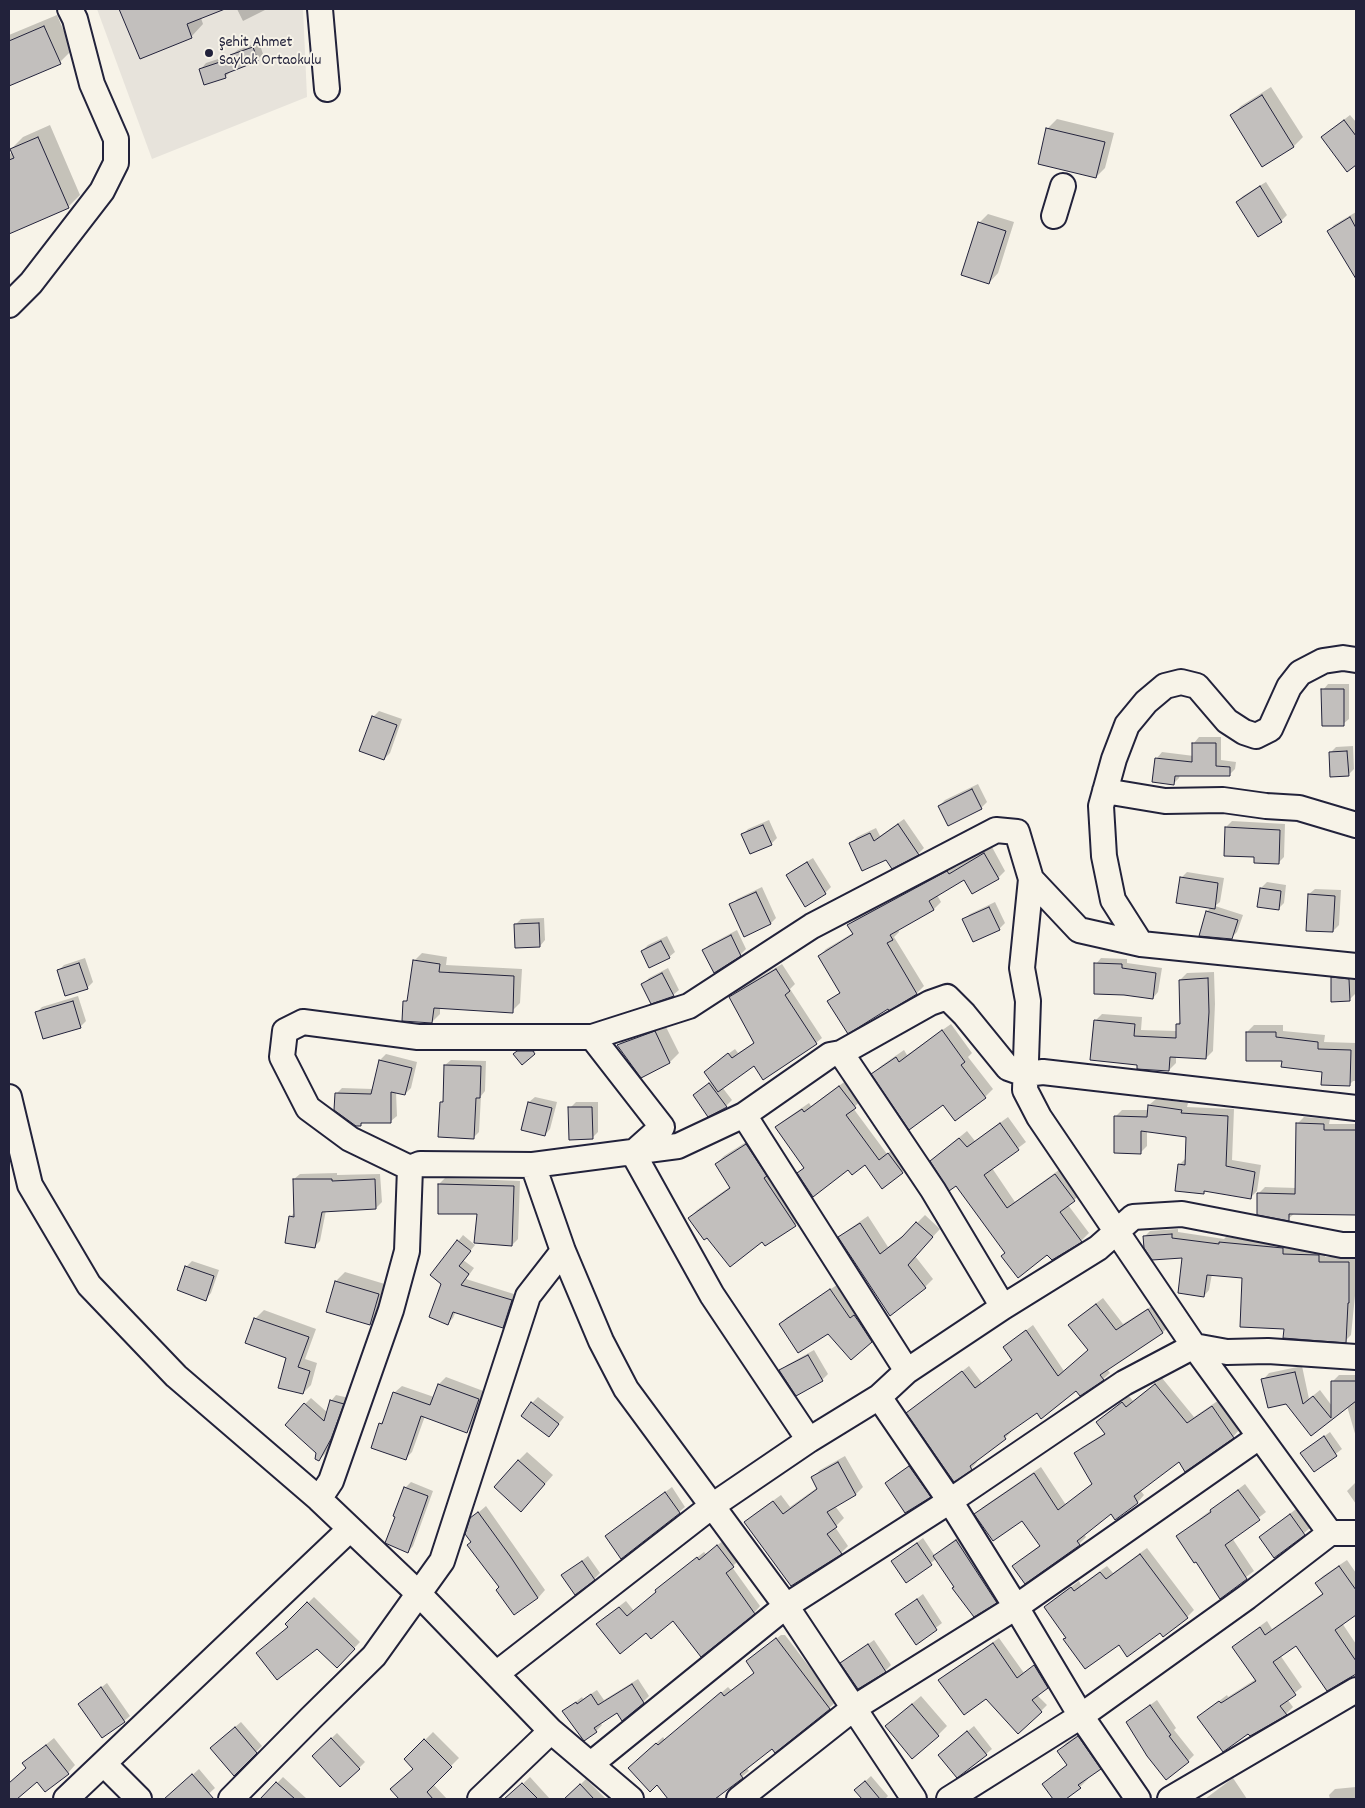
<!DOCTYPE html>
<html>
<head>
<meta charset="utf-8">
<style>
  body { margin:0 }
  #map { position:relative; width:1365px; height:1808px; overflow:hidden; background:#f7f3e8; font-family:Dekko,sans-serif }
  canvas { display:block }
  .frame { position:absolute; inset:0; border:10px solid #22223b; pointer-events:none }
</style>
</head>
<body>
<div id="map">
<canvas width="1365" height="1808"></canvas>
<div class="frame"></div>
</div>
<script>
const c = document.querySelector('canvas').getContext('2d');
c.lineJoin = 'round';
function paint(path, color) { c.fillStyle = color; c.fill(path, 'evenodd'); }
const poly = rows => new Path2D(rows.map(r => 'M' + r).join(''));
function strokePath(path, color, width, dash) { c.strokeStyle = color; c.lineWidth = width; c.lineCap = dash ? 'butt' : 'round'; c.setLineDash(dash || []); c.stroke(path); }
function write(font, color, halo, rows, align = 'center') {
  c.font = font + ' Dekko,sans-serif'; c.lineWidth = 4; c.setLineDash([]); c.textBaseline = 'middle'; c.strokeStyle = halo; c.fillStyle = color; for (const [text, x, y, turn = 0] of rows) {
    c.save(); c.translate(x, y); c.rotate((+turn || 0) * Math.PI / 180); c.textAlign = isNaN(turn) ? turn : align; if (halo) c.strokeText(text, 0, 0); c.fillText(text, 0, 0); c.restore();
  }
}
paint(poly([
  [97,9,303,9,307,97,152,159]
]), '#e7e3db');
paint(poly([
  [120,9,223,9,201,18,203,24,191,37,141,58],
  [237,9,267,9,243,21],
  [57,15,72,50,60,62,9,84,9,35],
  [259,42,263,54,257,60,231,71,225,77,201,69,206,63,233,54,238,50],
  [1271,87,1303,137,1294,146,1262,165,1232,115,1241,106],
  [1350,115,1356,122,1356,163,1347,170,1322,137],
  [1057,119,1114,133,1105,168,1096,177,1039,163,1048,128],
  [50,125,80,195,68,207,9,232,9,154,13,152,11,149,23,137],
  [1266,182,1287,215,1281,221,1237,202,1243,196],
  [1356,212,1356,260,1349,265,1329,231,1334,225],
  [988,214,1014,222,998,273,989,283,979,223],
  [1328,684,1349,684,1349,719,1343,724,1323,690],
  [379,711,402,719,390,753,384,759,373,717],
  [1199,737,1221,737,1221,760,1236,762,1235,769,1229,775,1180,775,1179,778,1173,784,1157,758,1162,752,1194,756,1194,743],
  [1353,746,1354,769,1348,775,1330,753,1336,747],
  [978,784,987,802,981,808,939,806,945,800],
  [904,819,924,848,918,854,893,867,887,858,851,843,857,837,876,828,880,836],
  [769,820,777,838,771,844,742,835,748,829],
  [1232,821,1285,824,1284,857,1278,863,1255,856,1226,827],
  [992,847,1005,871,998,878,964,878,937,895,941,902,934,909,898,929,899,932,894,937,924,986,917,993,889,1009,829,1001,841,991,819,956,826,949,853,933,849,925,856,918,954,865,956,867],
  [813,858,831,887,825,893,787,875,793,870],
  [1187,872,1224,878,1220,902,1215,906,1243,915,1237,932,1231,938,1207,911,1212,907,1181,878],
  [1267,882,1286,885,1284,903,1278,909,1258,906,1261,888],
  [762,887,776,918,771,923,731,905,737,899],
  [1315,889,1341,890,1339,925,1333,931,1309,894],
  [995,902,1005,923,999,929,964,919,970,914],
  [544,918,545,940,540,946,515,925,521,919],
  [737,930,746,949,740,955,715,971,704,950,709,945],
  [667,936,675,952,669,957,642,951,648,945],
  [422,953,447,957,446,965,522,969,520,1003,512,1011,440,1008,440,1014,432,1022,405,1002,409,998,414,961],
  [85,958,93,982,87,988,58,971,64,965],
  [1101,958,1127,959,1127,963,1162,968,1158,992,1153,998,1096,964],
  [782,964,795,984,790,989,822,1038,816,1043,754,1064,722,1087,732,1100,726,1106,695,1095,712,1081,705,1072,711,1066,735,1049,738,1053,755,1042,730,997,736,991],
  [668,968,679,990,673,995,643,984,649,978],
  [1214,972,1215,1004,1213,1051,1206,1058,1176,1056,1176,1063,1169,1070,1138,1064,1095,1021,1102,1014,1142,1017,1141,1030,1177,1031,1177,1024,1182,1020,1180,980,1187,973],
  [1338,972,1355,974,1355,994,1349,1000,1332,978],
  [78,996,86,1021,80,1027,36,1013,42,1007],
  [664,1023,679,1053,670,1062,641,1076,618,1045,627,1036],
  [951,1024,972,1053,968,1057,993,1089,985,1097,943,1103,873,1074,881,1066,904,1050,907,1055],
  [1254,1025,1283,1025,1283,1031,1325,1035,1324,1042,1356,1043,1356,1081,1353,1081,1349,1085,1323,1071,1283,1060,1247,1032],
  [520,1049,535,1049,537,1050,522,1063,514,1054],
  [386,1054,417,1062,411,1088,405,1094,396,1092,397,1116,391,1121,364,1122,360,1125,336,1094,342,1088,373,1089,380,1060],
  [451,1060,486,1061,485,1091,481,1096,479,1132,473,1138,441,1102,444,1099,445,1065],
  [847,1080,862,1100,853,1108,887,1154,895,1147,909,1166,902,1172,865,1164,848,1168,799,1173,805,1167,776,1127,783,1121,809,1103,811,1106],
  [535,1097,557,1102,550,1129,545,1135,529,1102],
  [1156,1099,1188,1103,1187,1107,1234,1109,1232,1160,1261,1165,1257,1191,1250,1198,1206,1190,1204,1193,1179,1165,1186,1158,1188,1136,1147,1130,1147,1146,1141,1152,1115,1117,1122,1110,1149,1110,1149,1105],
  [576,1102,598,1102,598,1132,592,1138,570,1108],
  [1008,1117,1026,1142,992,1168,1015,1202,1063,1167,1082,1193,1068,1205,1089,1233,1081,1241,1052,1259,1048,1253,1006,1252,939,1154,967,1131,975,1141],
  [1304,1117,1330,1119,1329,1124,1356,1124,1356,1176,1338,1177,1338,1187,1356,1188,1356,1214,1295,1213,1288,1219,1259,1193,1265,1187,1296,1188,1298,1123],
  [754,1137,803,1217,795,1225,763,1241,708,1236,690,1218,697,1210,731,1186,716,1164,724,1156],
  [337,1173,337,1175,380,1174,382,1202,376,1208,326,1210,320,1241,314,1247,290,1217,295,1212,294,1179,300,1174],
  [445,1178,520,1181,518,1239,512,1245,478,1213,439,1184],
  [925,1215,940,1229,915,1256,933,1279,925,1287,840,1237,848,1230,868,1216,888,1247,909,1231],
  [1178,1229,1178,1232,1224,1239,1226,1237,1288,1242,1288,1248,1325,1249,1325,1257,1355,1257,1355,1296,1351,1335,1345,1341,1285,1328,1244,1277,1212,1274,1209,1290,1204,1296,1183,1256,1144,1237,1150,1231],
  [463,1235,475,1245,463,1260,474,1268,466,1279,517,1295,508,1321,503,1326,456,1311,453,1318,448,1323,443,1283,432,1275],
  [192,1261,219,1270,211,1293,206,1299,186,1267],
  [345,1272,388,1285,379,1315,370,1324,336,1281],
  [837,1285,856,1313,877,1335,871,1341,781,1324,786,1318],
  [1103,1298,1123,1324,1155,1304,1169,1326,1163,1332,1107,1369,1110,1373,1103,1379,1080,1395,1076,1390,1037,1412,1010,1430,1011,1432,1005,1438,976,1460,977,1462,971,1469,908,1413,969,1366,982,1383,1013,1359,1004,1347,1033,1325,1064,1371,1089,1350,1076,1319],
  [264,1310,316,1329,305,1359,317,1363,311,1385,303,1393,287,1357,247,1342,256,1318],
  [814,1350,828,1374,822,1380,781,1371,787,1365],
  [1302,1366,1309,1399,1320,1390,1332,1406,1333,1381,1339,1375,1356,1375,1356,1437,1347,1406,1311,1434,1286,1402,1263,1380,1269,1373],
  [446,1377,486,1392,474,1424,467,1431,425,1416,412,1452,405,1459,380,1424,385,1419,394,1393,402,1386,434,1397,439,1384],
  [1162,1378,1194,1417,1219,1400,1239,1430,1233,1437,1179,1461,1140,1490,1144,1495,1138,1502,1116,1518,1111,1512,1084,1534,1086,1537,1079,1544,1014,1566,1040,1545,1023,1519,976,1514,983,1507,1041,1467,1066,1505,1093,1483,1076,1453,1082,1447,1105,1433,1097,1422,1129,1396,1133,1401],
  [336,1395,349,1398,337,1432,325,1454,319,1460,305,1404,311,1398,328,1413,331,1401],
  [538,1397,564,1417,554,1430,532,1403],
  [1330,1432,1342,1449,1315,1470,1302,1453],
  [527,1452,553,1475,530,1501,518,1461],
  [845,1456,863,1487,856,1494,835,1506,844,1518,835,1527,848,1546,841,1553,753,1515,781,1495,790,1507,818,1487,813,1478,820,1470],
  [916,1461,936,1490,930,1496,886,1483],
  [411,1482,433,1491,413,1546,408,1552,405,1488],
  [1356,1482,1356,1504,1347,1491],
  [1245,1484,1266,1512,1232,1538,1254,1571,1220,1597,1196,1560,1177,1536],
  [672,1487,685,1507,679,1512,606,1536],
  [486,1506,545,1590,538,1598,473,1541,471,1519],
  [1296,1509,1310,1528,1275,1557,1260,1537],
  [964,1533,1004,1594,996,1602,974,1615,936,1559,907,1581,892,1561,923,1538,935,1556,942,1549],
  [724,1540,740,1559,732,1567,760,1606,754,1613,673,1619,646,1632,604,1618,626,1601,634,1611,657,1592,663,1584,704,1552,706,1554],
  [1147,1548,1194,1610,1187,1617,1161,1631,1119,1644,1045,1607,1079,1581,1081,1585,1107,1566,1113,1573],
  [588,1556,600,1573,594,1579,563,1575],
  [1347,1560,1356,1573,1356,1614,1342,1623,1356,1644,1356,1672,1328,1689,1296,1644,1280,1655,1302,1687,1287,1699,1293,1707,1286,1714,1206,1711,1227,1695,1228,1697,1256,1679,1234,1647,1241,1640,1267,1621,1272,1629,1323,1593,1316,1583,1323,1576],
  [923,1594,942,1623,916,1643,897,1614],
  [314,1597,360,1642,337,1666,317,1647,257,1653,289,1626,287,1624],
  [781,1635,785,1635,836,1702,829,1708,772,1747,746,1767,749,1771,718,1796,721,1799,670,1799,636,1761,663,1737,665,1740,728,1687,731,1690,755,1672,747,1661],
  [999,1638,1024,1673,1041,1660,1053,1681,1037,1695,1047,1705,1041,1711,940,1680,946,1674],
  [874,1640,891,1665,885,1671,842,1663],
  [638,1679,649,1696,643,1702,617,1711,600,1723,602,1725,596,1731,564,1711,582,1697,583,1699,597,1690,604,1700],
  [107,1683,130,1716,124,1721,80,1704],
  [921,1696,947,1726,938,1735,886,1726],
  [1157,1700,1176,1728,1174,1730,1194,1755,1188,1761,1127,1722],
  [241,1722,262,1746,234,1774,217,1742],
  [974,1726,992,1749,986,1754,946,1749],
  [1086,1729,1108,1760,1087,1778,1088,1779,1080,1787,1064,1799,1055,1799,1043,1784,1068,1764,1059,1751,1066,1743],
  [433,1732,459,1758,433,1784,447,1799,400,1799,392,1789,414,1768,406,1759],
  [337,1733,365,1762,359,1768,313,1756],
  [54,1738,75,1765,68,1773,37,1780,15,1799,9,1799,9,1784,27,1767,32,1756],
  [199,1769,215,1788,203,1799,166,1799],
  [871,1776,888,1796,885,1799,863,1799,856,1790],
  [283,1777,307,1799,262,1799],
  [530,1777,550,1799,506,1799,511,1795],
  [1233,1778,1247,1799,1205,1799],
  [586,1779,606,1799,572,1799,569,1796],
  [1356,1787,1356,1799,1330,1799,1329,1795,1335,1789]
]), '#0003');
const building = poly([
  [119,9,225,9,187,24,192,38,140,59,119,9],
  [44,26,61,64,9,86,9,41,44,26],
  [253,47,258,61,225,74,226,78,204,85,199,69,232,58,230,55,253,47],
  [1262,95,1294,147,1262,167,1230,115,1262,95],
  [1344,120,1356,136,1356,165,1347,172,1321,137,1344,120],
  [1046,128,1105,142,1096,178,1038,164,1046,128],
  [38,137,69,208,9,234,9,160,14,158,10,149,38,137],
  [1260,186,1282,222,1258,237,1236,202,1260,186],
  [1350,217,1356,228,1356,279,1327,231,1350,217],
  [978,222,1006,231,989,284,961,275,978,222],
  [1321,689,1344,689,1344,726,1322,726,1321,689],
  [372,716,397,725,384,760,359,751,372,716],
  [1192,743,1216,743,1216,766,1230,767,1230,776,1175,776,1174,785,1152,782,1155,758,1192,762,1192,743],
  [1347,751,1349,776,1330,777,1329,752,1347,751],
  [972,789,982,809,948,826,938,806,972,789],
  [898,824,919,855,892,869,886,860,862,871,849,843,870,833,874,841,898,824],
  [763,825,772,845,750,854,741,834,763,825],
  [1225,827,1280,830,1279,864,1254,863,1254,857,1224,856,1225,827],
  [984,853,999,879,972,894,964,880,929,901,934,910,890,935,893,940,887,943,917,994,889,1011,888,1009,848,1034,827,1001,840,993,818,956,853,934,847,925,947,871,949,874,984,853],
  [807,862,826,894,805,907,786,875,807,862],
  [1180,877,1218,883,1215,909,1176,903,1180,877],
  [1260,888,1281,891,1279,910,1257,907,1260,888],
  [756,892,771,924,744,937,729,904,756,892],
  [1308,894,1335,896,1333,932,1306,931,1308,894],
  [989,907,1000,930,973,942,962,919,989,907],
  [1206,911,1238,920,1232,939,1199,936,1206,911],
  [539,923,540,947,515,948,514,924,539,923],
  [731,935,741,956,714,973,702,950,731,935],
  [661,941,670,958,649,968,641,951,661,941],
  [413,960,440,964,439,972,514,976,513,1013,434,1008,432,1023,402,1021,403,1001,407,1001,413,960],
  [79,963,88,989,65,996,57,970,79,963],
  [1094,963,1122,964,1122,968,1156,973,1153,999,1124,995,1094,994,1094,963],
  [776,969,790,991,785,995,817,1044,763,1080,754,1066,718,1092,704,1072,728,1053,732,1058,754,1043,729,997,776,969],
  [662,973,674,996,651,1004,641,984,662,973],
  [1331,977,1349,979,1350,1001,1331,1002,1331,977],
  [1208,978,1209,1012,1206,1059,1170,1057,1169,1071,1137,1069,1137,1065,1090,1060,1094,1020,1135,1024,1134,1036,1176,1038,1176,1024,1180,1024,1179,980,1208,978],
  [73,1001,81,1028,43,1039,35,1012,73,1001],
  [942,1030,965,1062,961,1065,986,1098,955,1121,943,1105,909,1130,871,1074,896,1057,899,1062,942,1030],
  [655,1031,670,1063,641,1078,617,1045,655,1031],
  [1246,1032,1276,1032,1276,1037,1318,1042,1318,1049,1351,1050,1350,1086,1321,1085,1322,1072,1281,1067,1282,1061,1246,1061,1246,1032],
  [517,1051,533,1051,535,1054,522,1065,513,1054,517,1051],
  [379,1060,412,1068,405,1095,391,1092,391,1123,361,1123,361,1126,356,1126,334,1110,335,1093,371,1094,379,1060],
  [444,1065,481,1066,480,1098,476,1098,474,1139,438,1137,440,1102,443,1102,444,1065],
  [709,1083,727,1107,708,1117,693,1095,709,1083],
  [839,1086,856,1108,846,1115,879,1160,888,1153,903,1173,882,1189,865,1165,852,1175,848,1170,813,1197,797,1173,804,1168,775,1127,802,1109,804,1112,839,1086],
  [528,1102,552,1108,545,1136,521,1130,528,1102],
  [1148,1105,1182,1110,1181,1113,1228,1116,1226,1166,1255,1172,1251,1199,1204,1191,1204,1194,1175,1191,1178,1164,1185,1165,1186,1137,1141,1131,1141,1154,1114,1153,1114,1116,1147,1117,1148,1105],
  [568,1107,592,1107,593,1139,569,1140,568,1107],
  [1000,1123,1019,1150,984,1175,1007,1208,1055,1174,1075,1201,1060,1212,1082,1242,1052,1260,1047,1255,1018,1278,1001,1256,1005,1253,956,1186,949,1191,930,1161,959,1138,967,1147,1000,1123],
  [1296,1123,1324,1124,1324,1130,1356,1130,1356,1215,1289,1214,1289,1221,1257,1215,1257,1193,1295,1194,1296,1123],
  [746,1144,767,1176,764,1178,796,1226,765,1246,762,1242,730,1267,707,1238,704,1240,688,1218,730,1188,715,1164,746,1144],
  [293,1179,332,1179,332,1181,375,1179,376,1209,322,1212,315,1248,285,1243,289,1216,294,1217,293,1179],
  [438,1184,514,1186,512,1246,474,1243,477,1214,438,1214,438,1184],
  [916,1222,933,1237,908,1265,926,1288,890,1316,838,1237,860,1223,880,1254,902,1237,916,1222],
  [1172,1234,1172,1238,1219,1244,1219,1242,1283,1248,1283,1254,1319,1255,1319,1262,1349,1262,1349,1303,1348,1303,1346,1343,1283,1338,1284,1329,1240,1327,1242,1278,1207,1275,1204,1297,1178,1293,1182,1258,1152,1260,1144,1248,1143,1236,1172,1234],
  [457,1240,471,1251,459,1266,469,1274,461,1285,512,1300,503,1328,453,1312,448,1325,429,1317,441,1284,430,1275,457,1240],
  [185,1266,214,1276,206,1301,177,1290,185,1266],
  [335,1281,379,1294,370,1325,326,1312,335,1281],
  [830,1289,850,1318,854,1315,859,1322,872,1342,851,1360,828,1334,798,1353,779,1324,830,1289],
  [1096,1304,1116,1330,1148,1309,1163,1333,1100,1375,1104,1380,1080,1396,1076,1391,1041,1419,1037,1413,1004,1436,1006,1439,970,1466,972,1470,954,1482,906,1413,962,1371,975,1388,1012,1360,1003,1347,1026,1330,1058,1376,1088,1350,1068,1325,1096,1304],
  [254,1318,309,1337,298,1367,310,1371,303,1394,278,1388,286,1358,245,1343,254,1318],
  [808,1355,823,1381,796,1396,779,1370,808,1355],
  [1295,1372,1303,1404,1313,1396,1331,1418,1331,1381,1356,1381,1356,1401,1311,1436,1286,1404,1268,1408,1261,1379,1295,1372],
  [438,1384,479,1399,467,1433,421,1416,406,1460,371,1448,379,1423,382,1424,393,1392,430,1405,438,1384],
  [1155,1384,1187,1423,1212,1406,1234,1438,1185,1472,1179,1462,1134,1496,1138,1503,1115,1520,1111,1514,1077,1541,1080,1545,1025,1584,1012,1566,1040,1546,1022,1521,993,1541,974,1514,1034,1473,1058,1510,1092,1484,1074,1453,1105,1434,1096,1422,1122,1402,1126,1407,1155,1384],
  [330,1400,344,1404,331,1439,319,1461,315,1459,316,1453,285,1425,304,1403,324,1421,330,1400],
  [531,1402,559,1424,549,1437,521,1416,531,1402],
  [1324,1436,1337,1456,1314,1472,1300,1453,1324,1436],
  [518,1460,545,1484,521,1512,494,1487,518,1460],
  [838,1462,856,1495,827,1512,837,1527,827,1534,842,1554,791,1586,744,1522,773,1501,783,1514,817,1489,811,1477,838,1462],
  [909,1466,931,1497,905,1513,885,1483,909,1466],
  [404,1487,428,1496,408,1553,385,1543,395,1517,393,1516,404,1487],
  [1238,1490,1260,1520,1225,1545,1247,1579,1220,1599,1196,1562,1194,1563,1176,1536,1211,1512,1210,1510,1238,1490],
  [665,1492,680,1513,621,1559,605,1536,665,1492],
  [478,1512,510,1556,538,1598,514,1615,496,1590,499,1587,467,1545,471,1542,465,1534,470,1518,478,1512],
  [1290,1514,1305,1535,1274,1558,1259,1537,1290,1514],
  [956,1540,997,1603,974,1617,952,1588,954,1587,933,1556,956,1540],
  [917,1543,932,1565,906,1583,891,1561,917,1543],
  [717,1545,734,1567,726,1573,755,1614,701,1657,673,1621,651,1639,646,1633,620,1654,596,1624,619,1607,627,1616,656,1592,655,1590,697,1557,699,1560,717,1545],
  [1140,1554,1188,1618,1163,1637,1160,1633,1127,1657,1119,1645,1085,1669,1063,1639,1066,1638,1044,1607,1071,1587,1074,1591,1100,1572,1106,1579,1140,1554],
  [582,1561,595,1580,575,1595,561,1575,582,1561],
  [1339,1566,1356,1590,1356,1615,1335,1630,1356,1661,1356,1674,1327,1691,1296,1646,1273,1662,1296,1695,1280,1706,1287,1715,1250,1736,1248,1734,1223,1752,1197,1717,1219,1701,1221,1703,1256,1681,1232,1647,1260,1627,1265,1635,1323,1594,1315,1583,1339,1566],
  [917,1599,937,1630,916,1645,895,1614,917,1599],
  [307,1602,355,1649,337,1668,317,1649,277,1680,256,1653,288,1627,285,1624,307,1602],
  [776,1638,830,1709,775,1753,772,1749,740,1774,743,1778,715,1799,668,1799,657,1785,650,1792,628,1768,656,1743,658,1745,721,1692,724,1696,754,1673,746,1661,776,1638],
  [993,1643,1017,1678,1034,1665,1048,1688,1032,1700,1042,1712,1018,1734,986,1699,964,1715,938,1680,993,1643],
  [868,1644,886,1672,858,1689,840,1663,868,1644],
  [632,1684,644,1703,622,1721,617,1713,594,1728,597,1732,584,1741,562,1711,576,1702,577,1704,591,1694,598,1705,632,1684],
  [101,1687,125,1722,102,1738,78,1704,101,1687],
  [912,1704,939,1736,912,1759,885,1726,912,1704],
  [1150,1705,1171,1735,1169,1736,1189,1762,1166,1780,1147,1756,1126,1722,1150,1705],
  [235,1727,257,1753,234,1776,210,1748,235,1727],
  [967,1731,987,1755,957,1778,938,1755,967,1731],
  [1078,1736,1101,1769,1078,1785,1081,1788,1066,1799,1053,1799,1042,1784,1067,1765,1057,1751,1078,1736],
  [331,1738,360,1769,340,1787,312,1756,331,1738],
  [424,1739,452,1767,427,1792,433,1799,399,1799,390,1789,413,1769,404,1759,424,1739],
  [46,1745,69,1774,45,1792,37,1782,17,1799,9,1799,9,1783,26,1768,22,1763,46,1745],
  [192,1774,214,1799,164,1799,192,1774],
  [865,1781,880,1799,862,1799,854,1790,865,1781],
  [276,1782,295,1799,260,1799,276,1782],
  [522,1783,538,1799,504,1799,522,1783],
  [580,1784,594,1799,564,1799,580,1784]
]);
paint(building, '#c2bfbd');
strokePath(building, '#22223b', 1);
const minor = poly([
  [320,9,327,89],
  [1054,216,1063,186],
  [9,305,31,283,102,191,116,163,116,139,92,84,75,19,70,9],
  [1105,791,1165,801,1223,800,1266,806,1299,808,1356,825],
  [1031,879,1079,930,1141,944,1356,966],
  [1141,944,1113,900,1104,856,1101,806,1114,759,1127,725,1146,702,1165,686,1181,682,1197,686,1227,721,1244,732,1256,736,1270,729,1289,687,1300,673,1323,661,1343,658,1356,660],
  [841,1053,933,1190,1003,1307],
  [9,1097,30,1185,89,1285,176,1376,319,1499,419,1594,551,1731,631,1799],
  [744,1115,907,1371],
  [533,1165,563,1251,601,1341,626,1389,786,1606,914,1799],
  [410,1168,350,1139,308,1108,282,1057,285,1031,303,1022,418,1037,592,1037],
  [879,1397,950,1501,1016,1607,1081,1716,1138,1799],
  [809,1440,712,1295,633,1153,662,1127,592,1037,689,1006,812,926,996,830,1017,832,1031,879,1022,968,1028,1001,1025,1090,1039,1117,1194,1346,1330,1533],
  [319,1499,331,1481,391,1310,407,1251,410,1168,420,1164,533,1165,678,1146,744,1115,830,1055,841,1053,930,1003,947,997,964,1014,1008,1068,1025,1074,1043,1072,1356,1108],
  [496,1674,712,1506,809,1440,879,1397,907,1371,1003,1307,1098,1248,1133,1217,1182,1214,1342,1245,1356,1245],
  [104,1764,139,1799],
  [591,1764,786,1606,950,1501,1124,1383,1194,1346,1227,1352,1268,1351,1356,1357],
  [66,1799,350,1529],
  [231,1799,310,1719,374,1656,442,1561,528,1296,563,1251],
  [480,1799,551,1731],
  [739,1799,854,1708,1016,1607,1259,1437],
  [949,1799,1081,1716,1247,1597,1330,1533,1356,1533],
  [1170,1799,1356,1690]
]);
strokePath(minor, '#22223b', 28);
strokePath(minor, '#f7f3e8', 24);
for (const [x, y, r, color] of [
  [209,53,5,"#22223b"]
]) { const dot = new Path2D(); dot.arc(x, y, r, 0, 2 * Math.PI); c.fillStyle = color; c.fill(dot); strokePath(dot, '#f7f3e8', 2); }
write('16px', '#22223b', '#f7f3e8', [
  ["Şehit Ahmet",219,44],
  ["Saylak Ortaokulu",219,62]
], 'left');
</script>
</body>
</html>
